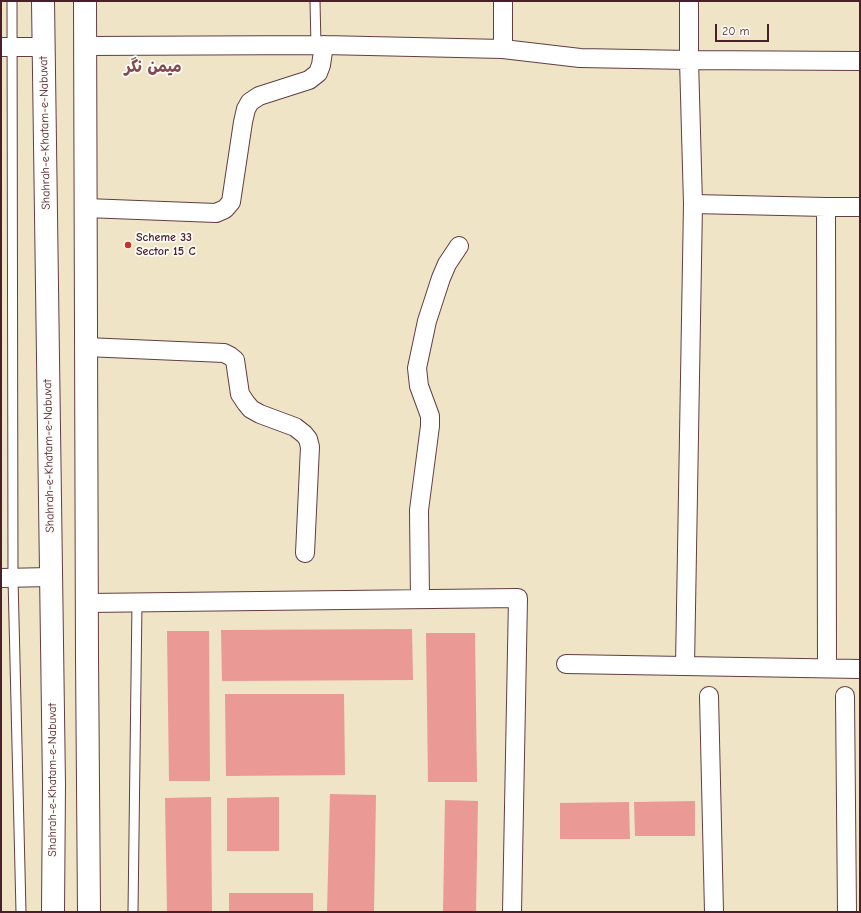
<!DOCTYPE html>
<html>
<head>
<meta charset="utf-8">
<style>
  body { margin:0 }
  #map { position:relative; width:861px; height:913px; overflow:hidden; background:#efe4c6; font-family:"Comic Neue",sans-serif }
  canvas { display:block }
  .frame { position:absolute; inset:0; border:2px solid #4a1f2b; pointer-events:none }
  .scale { position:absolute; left:715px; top:24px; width:54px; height:18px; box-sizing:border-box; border:2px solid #4a1f2b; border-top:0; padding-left:5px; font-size:12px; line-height:14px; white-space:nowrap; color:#4a1f2b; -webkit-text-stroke:3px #fdfcf7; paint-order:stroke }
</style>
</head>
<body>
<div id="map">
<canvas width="861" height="913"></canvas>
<div class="frame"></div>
<div class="scale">20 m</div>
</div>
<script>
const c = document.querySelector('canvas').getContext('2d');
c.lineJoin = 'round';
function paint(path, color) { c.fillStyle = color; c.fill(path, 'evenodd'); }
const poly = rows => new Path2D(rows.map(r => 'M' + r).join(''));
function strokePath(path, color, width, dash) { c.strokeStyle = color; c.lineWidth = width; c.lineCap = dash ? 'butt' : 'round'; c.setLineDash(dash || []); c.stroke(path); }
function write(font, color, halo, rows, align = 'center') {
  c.font = font + ' "Comic Neue","Playpen Sans Arabic",sans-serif'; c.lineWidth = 3.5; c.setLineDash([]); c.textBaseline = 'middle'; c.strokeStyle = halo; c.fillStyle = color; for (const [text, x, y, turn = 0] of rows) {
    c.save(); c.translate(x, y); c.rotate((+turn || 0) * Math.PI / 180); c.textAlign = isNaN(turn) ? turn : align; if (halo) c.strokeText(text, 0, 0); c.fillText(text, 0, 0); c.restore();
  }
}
paint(poly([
  [412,629,413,680,222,681,221,630],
  [167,631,209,631,210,781,169,781],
  [426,633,475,633,477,782,428,782],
  [225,694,344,694,345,775,226,776],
  [330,794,376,795,374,912,327,912],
  [211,797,212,912,167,912,165,798],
  [279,797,279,851,227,851,227,798],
  [445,800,478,801,476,912,443,912],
  [695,801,695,836,635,836,634,802],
  [629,802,630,839,560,839,560,803],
  [229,893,313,893,313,912,229,912]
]), '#ea9995');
const lane = poly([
  [12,1,13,578,21,912],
  [315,1,316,46],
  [133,912,137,602]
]);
const street = poly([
  [503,1,503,49],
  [85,46,324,45,503,49,580,58,689,60,860,61],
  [1,47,44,47],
  [693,204,826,207,860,207],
  [826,207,827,668],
  [86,208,216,213,225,209,231,202,243,122,246,109,250,102,259,96,309,80,318,73,321,65,324,45],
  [86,347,224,353,230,356,235,360,240,394,246,403,251,409,260,414,295,427,304,434,308,439,310,447,305,553],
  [1,578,51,577],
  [420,599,419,510,430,426,430,416,419,386,417,368,427,321,441,278,447,264,459,246],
  [87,603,518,598,512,912],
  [566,664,860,669],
  [685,666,693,204,689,60,689,1],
  [709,696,714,912],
  [845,696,847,912]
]);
const secondary = poly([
  [43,1,54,785,53,912],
  [85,1,87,657,89,912]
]);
strokePath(lane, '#633d42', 11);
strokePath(street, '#633d42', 20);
strokePath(secondary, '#633d42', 24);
strokePath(lane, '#fff', 9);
strokePath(street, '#fff', 18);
strokePath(secondary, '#fff', 22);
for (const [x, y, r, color] of [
  [128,245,4,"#c8321e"]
]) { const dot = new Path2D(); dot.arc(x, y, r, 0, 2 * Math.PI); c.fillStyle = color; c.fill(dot); strokePath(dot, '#fdfcf7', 1.5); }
write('12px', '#4a1f2b', '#fdfcf7', [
  ["Shahrah-e-Khatam-e-Nabuvat",45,133,-91],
  ["Shahrah-e-Khatam-e-Nabuvat",49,456,-91],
  ["Shahrah-e-Khatam-e-Nabuvat",53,780,-90]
]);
write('bold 12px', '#4a1f2b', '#fdfcf7', [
  ["Scheme 33",136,238],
  ["Sector 15 C",136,252]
], 'left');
write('bold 16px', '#824a50', '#fdfcf7', [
  ["میمن نگر",153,67]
]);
</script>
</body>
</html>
